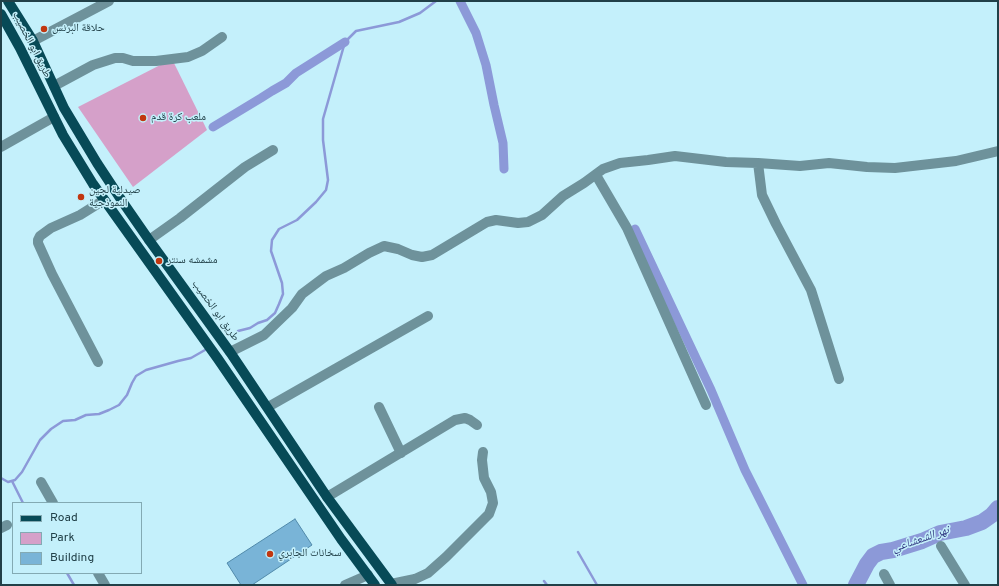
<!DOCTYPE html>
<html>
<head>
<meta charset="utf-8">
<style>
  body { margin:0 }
  #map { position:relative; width:999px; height:586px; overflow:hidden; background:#c4f0fb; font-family:Overpass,sans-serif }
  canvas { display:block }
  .frame { position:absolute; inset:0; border:2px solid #214048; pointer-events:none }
  .legend { position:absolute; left:12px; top:502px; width:130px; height:72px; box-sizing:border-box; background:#c4f0fb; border:1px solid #83aab3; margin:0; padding:5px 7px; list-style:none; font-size:12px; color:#214048 }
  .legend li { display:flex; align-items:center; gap:8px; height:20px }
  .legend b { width:20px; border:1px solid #83aab3 }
</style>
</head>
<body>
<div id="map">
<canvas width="999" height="586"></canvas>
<div class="frame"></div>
<ul class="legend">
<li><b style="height:5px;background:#074a57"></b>Road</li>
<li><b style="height:11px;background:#d5a0c9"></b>Park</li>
<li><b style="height:11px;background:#79b4d7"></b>Building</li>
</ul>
</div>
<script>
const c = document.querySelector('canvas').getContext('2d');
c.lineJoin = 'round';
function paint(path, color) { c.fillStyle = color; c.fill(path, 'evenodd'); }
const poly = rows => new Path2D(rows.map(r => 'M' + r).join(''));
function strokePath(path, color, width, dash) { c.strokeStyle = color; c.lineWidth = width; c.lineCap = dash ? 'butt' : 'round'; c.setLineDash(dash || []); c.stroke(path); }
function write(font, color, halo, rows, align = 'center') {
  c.font = font + ' Overpass,"Noto Naskh Arabic",sans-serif'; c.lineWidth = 3; c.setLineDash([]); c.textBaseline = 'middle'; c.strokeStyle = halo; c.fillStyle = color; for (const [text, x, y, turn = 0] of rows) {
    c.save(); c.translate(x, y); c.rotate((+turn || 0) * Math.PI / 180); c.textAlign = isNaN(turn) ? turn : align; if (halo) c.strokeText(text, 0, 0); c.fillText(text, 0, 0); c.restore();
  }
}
paint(poly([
  [172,59,207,130,133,187,78,107]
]), '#d5a0c9');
strokePath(poly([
  [238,331,250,328,258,323,267,320,275,313,279,304,283,294,282,283,271,251,272,240,279,229,297,220,316,202,326,190,328,180,323,140,323,119,345,42,356,31,399,22,420,13,436,1],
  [1,478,8,482,15,480,22,472,40,440,51,429,63,421,75,420,86,415,99,414,109,410,119,405,127,395,132,383,136,376,146,370,178,361,191,358,205,350],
  [12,481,23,503],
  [578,552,597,585],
  [67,573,74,585],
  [544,581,547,585]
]), '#8c99d8', 2.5);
strokePath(poly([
  [460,1,476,33,486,65,494,105,503,143,504,169],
  [213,127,261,98,272,91,286,83,296,73,345,42],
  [635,229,711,390,745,470,803,585]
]), '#8c99d8', 9);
strokePath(poly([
  [856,585,867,564,873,556,881,552,893,550,922,541,940,533,966,528,982,522,992,515,998,508]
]), '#8c99d8', 16);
const building = poly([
  [295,519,312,545,252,585,241,585,227,563,295,519]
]);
paint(building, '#79b4d7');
strokePath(building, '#5089aa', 1);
strokePath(poly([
  [33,41,109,1],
  [54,86,93,65,115,58,123,58,133,61,156,61,188,57,202,51,222,37],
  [1,147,54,117],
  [758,163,762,195,776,224,811,290,839,379],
  [596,175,627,228,706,405],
  [149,240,180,218,245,167,273,150],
  [230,352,264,335,292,308,302,294,326,276,344,268,369,253,384,246,398,249,412,255,422,257,432,255,487,222,496,220,518,223,528,222,542,215,563,196,584,183,603,169,620,163,648,160,675,156,726,162,758,163,800,166,829,163,867,167,895,168,956,161,998,151],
  [98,362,52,274,38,243,38,240,40,236,51,228,80,215,104,200],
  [268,407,428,316],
  [379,407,401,453],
  [41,482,53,503],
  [327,497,455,420,465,418,470,420,477,425],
  [1,528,7,525],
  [941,546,965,585],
  [98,573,105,585],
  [884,574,890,585],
  [391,584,415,579,428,573,446,557,489,514,493,503,491,492,484,478,482,460,483,452],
  [345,585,368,575]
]), '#6e929b', 10);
strokePath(poly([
  [8,1,33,41,64,108,97,163,122,201,149,240,230,352,327,497,392,585],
  [1,14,20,48,63,135,93,184,218,359,341,539,375,585]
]), '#074a57', 10);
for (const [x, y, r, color] of [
  [44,29,4,"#c13710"],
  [143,118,4,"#c13710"],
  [81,197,4,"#c13710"],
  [159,261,4,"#c13710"],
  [270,554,4,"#c13710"]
]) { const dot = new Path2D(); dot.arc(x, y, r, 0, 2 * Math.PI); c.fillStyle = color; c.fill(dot); strokePath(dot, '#c4f0fb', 1.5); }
write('11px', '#214048', '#c4f0fb', [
  ["حلاقة البرنس",52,29],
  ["ملعب كرة قدم",151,118],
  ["صيدلية لجين",89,191],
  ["النموذجية",89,204],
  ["مشمشه سنتر",167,261],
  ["سخانات الجابري",278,554]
], 'left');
write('11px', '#214048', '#c4f0fb', [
  ["طريق ابو الخصيب",31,45,63],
  ["طريق ابو الخصيب",215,311,54]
]);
write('italic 12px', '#303680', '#c4f0fb', [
  ["نهر الشعشاعي",921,540,-19]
]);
</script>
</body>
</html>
